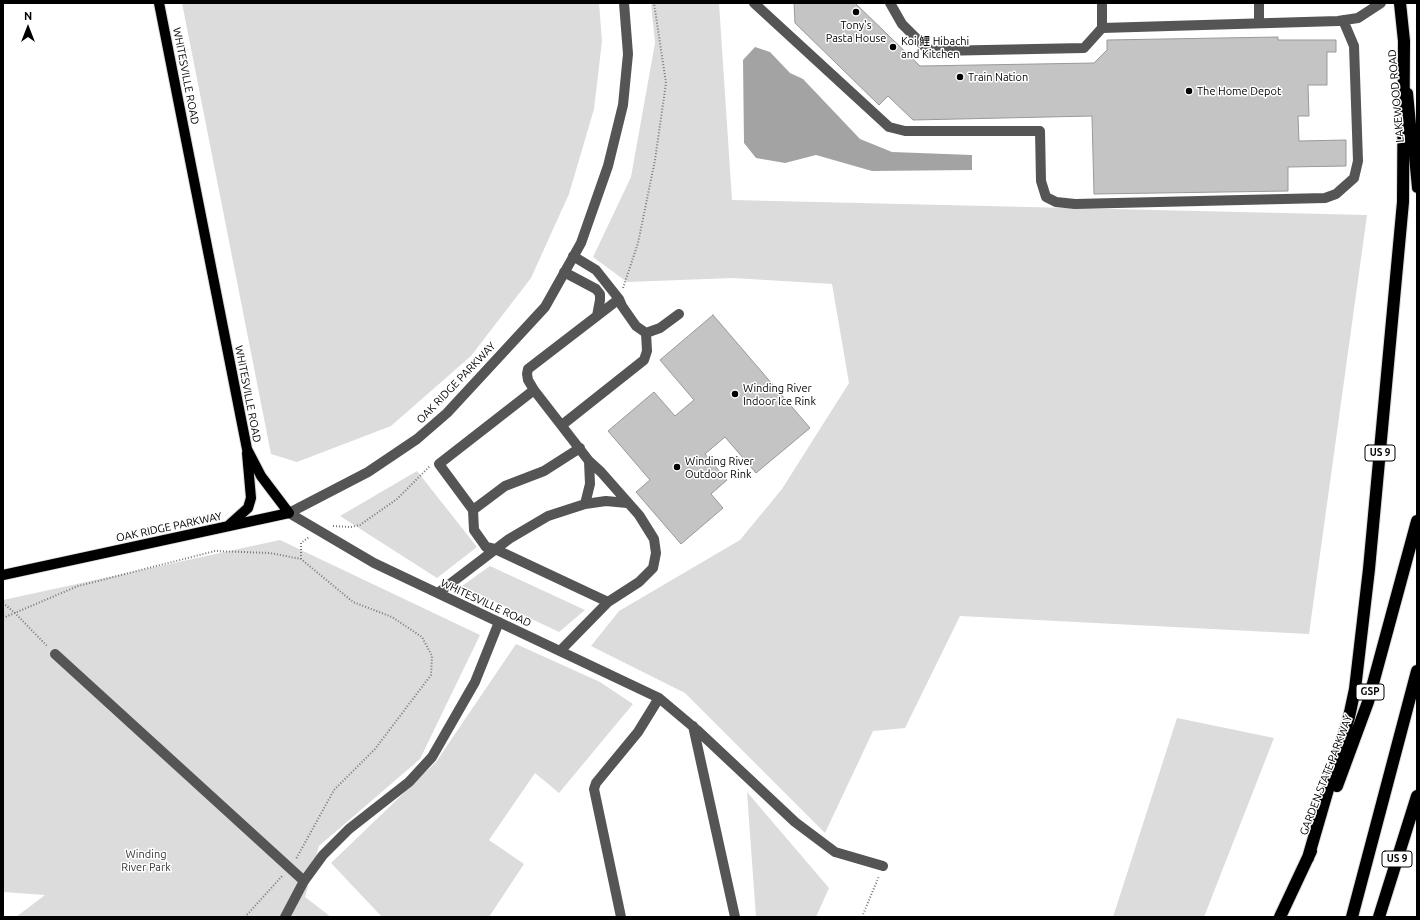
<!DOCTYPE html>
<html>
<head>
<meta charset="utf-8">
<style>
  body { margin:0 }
  #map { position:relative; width:1420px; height:920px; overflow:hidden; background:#fff; font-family:Ubuntu,sans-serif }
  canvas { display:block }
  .frame { position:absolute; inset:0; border:4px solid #000; pointer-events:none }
  .north { position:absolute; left:8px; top:8px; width:40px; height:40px; -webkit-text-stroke:3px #fff; paint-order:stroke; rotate:0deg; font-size:11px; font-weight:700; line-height:16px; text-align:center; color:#000 }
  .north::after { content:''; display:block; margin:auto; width:14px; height:18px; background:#000; clip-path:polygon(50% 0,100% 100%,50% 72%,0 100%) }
</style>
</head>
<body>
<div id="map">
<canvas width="1420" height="920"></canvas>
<div class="frame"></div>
<div class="north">N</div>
</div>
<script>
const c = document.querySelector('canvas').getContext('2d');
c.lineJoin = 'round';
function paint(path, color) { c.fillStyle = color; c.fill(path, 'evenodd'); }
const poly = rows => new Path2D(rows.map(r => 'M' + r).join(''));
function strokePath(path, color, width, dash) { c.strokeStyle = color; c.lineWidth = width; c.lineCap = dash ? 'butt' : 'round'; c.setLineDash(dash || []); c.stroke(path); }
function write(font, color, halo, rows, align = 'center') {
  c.font = font + ' Ubuntu,"Noto Sans SC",sans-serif'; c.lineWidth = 3; c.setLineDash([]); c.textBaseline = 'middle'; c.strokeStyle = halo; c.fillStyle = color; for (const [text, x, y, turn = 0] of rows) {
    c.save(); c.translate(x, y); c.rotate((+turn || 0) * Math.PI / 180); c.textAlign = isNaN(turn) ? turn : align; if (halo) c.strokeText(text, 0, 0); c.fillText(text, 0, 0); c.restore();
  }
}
paint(poly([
  [182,3,599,3,602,41,594,109,569,194,531,278,471,356,391,426,297,462,271,454],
  [651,3,719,3,732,200,1367,215,1309,634,960,616,905,728,873,731,825,833,685,693,591,646,619,611,740,540,782,489,849,383,832,284,733,278,627,282,593,257,631,177,655,43],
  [417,471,477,547,437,578,340,516],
  [280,540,480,635,420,759,319,846,305,897,331,917,16,917,45,895,3,892,3,600],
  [490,566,585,610,559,632,462,586],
  [516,644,600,682,633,704,559,793,535,773,489,840,524,864,489,917,382,917,331,863,436,762],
  [1177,718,1274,738,1204,917,1113,917],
  [747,792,829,888,816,917,756,917]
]), '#dcdcdc');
paint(poly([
  [755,47,770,52,790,73,803,79,860,139,892,152,972,155,972,170,872,171,816,155,785,163,756,158,744,143,743,60]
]), '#a3a3a3');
const building = poly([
  [794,3,855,3,920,66,1094,63,1107,50,1107,40,1278,37,1278,40,1336,40,1336,52,1327,52,1327,85,1308,85,1309,116,1298,116,1299,141,1346,140,1346,166,1288,167,1288,191,1094,194,1092,116,913,120,888,96,879,105,795,23,794,3],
  [713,315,810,428,756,473,725,437,705,454,727,480,711,494,723,508,681,544,636,492,650,480,608,431,654,392,675,416,694,400,660,360,713,315]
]);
paint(building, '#c4c4c4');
strokePath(building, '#999', 1);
const major = poly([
  [1408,93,1417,188],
  [228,526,248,508,251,498,247,453],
  [3,575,289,513,261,476,247,449,159,3]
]);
const highway = poly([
  [1337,786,1368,702,1417,521],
  [1308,858,1349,717,1355,689,1369,569,1403,202,1404,41,1400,3],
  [1280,917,1311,851],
  [1352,917,1417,671],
  [1379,917,1417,796]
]);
strokePath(major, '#dbdbdb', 12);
strokePath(highway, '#dbdbdb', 14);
strokePath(poly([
  [623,288,638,243,655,160,666,83,654,3],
  [333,526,351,527,360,525,397,499,430,466],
  [301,559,301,543,309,537],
  [3,603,15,613,48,647],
  [3,618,78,586,215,551,270,553,301,559,353,602,392,617,422,637,432,656,431,675,375,749,334,790,296,859],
  [245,917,283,875],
  [862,917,879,876]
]), '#777', 2, [1, 2]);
strokePath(poly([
  [754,3,889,127,905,131,1040,131,1041,181,1046,197,1056,202,1075,204,1325,198,1336,194,1354,178,1358,161,1354,46,1343,20],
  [890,3,902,24,927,49,937,51,1084,48,1102,28,1338,21,1358,18,1381,3],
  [1102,3,1102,28],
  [1259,3,1259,23],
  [564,272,596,289,600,294,600,300,597,316],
  [646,333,660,328,679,314],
  [534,390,439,464,473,510,474,530,486,547,495,549,608,602],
  [562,425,644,360,647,351,646,333,636,326,622,306,619,299,596,270,573,256],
  [585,504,590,484,589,461],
  [473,510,505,486,544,471,580,448],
  [289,513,374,563,659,698,697,730,795,822,835,852,883,866],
  [289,513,368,472,417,439,447,413,545,307,581,243,608,166,623,105,628,54,624,3],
  [438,593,509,539,548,516,585,504,606,501,627,503],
  [560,651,608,602,639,582,653,568,656,553,654,539,639,515,601,472,589,461,534,390,528,380,527,374,528,369,619,299],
  [55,654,304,881],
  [693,726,735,917],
  [285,917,304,881,323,855,349,829,409,782,432,757,475,682,499,622],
  [621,917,594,789,596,783,638,732,659,698]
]), '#555', 10);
strokePath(major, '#000', 10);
strokePath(highway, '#000', 12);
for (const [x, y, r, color] of [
  [856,12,4,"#000"],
  [893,47,4,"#000"],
  [960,77,4,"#000"],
  [1189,91,4,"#000"],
  [735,394,4,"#000"],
  [677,467,4,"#000"]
]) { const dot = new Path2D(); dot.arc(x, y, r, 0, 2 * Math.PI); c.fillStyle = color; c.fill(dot); strokePath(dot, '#fff', 1.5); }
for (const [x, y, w] of [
  [1380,453,30],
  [1370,692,28],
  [1397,859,30]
]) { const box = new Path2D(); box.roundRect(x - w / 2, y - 8, w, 16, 3); c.fillStyle = '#fff'; c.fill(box); strokePath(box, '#000', 1); }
write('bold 10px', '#000', null, [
  ["US 9",1380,453],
  ["GSP",1370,692],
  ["US 9",1397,859]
]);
write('11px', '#000', '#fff', [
  ["Tony's",856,25,"center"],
  ["Pasta House",856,38,"center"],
  ["Koi 鯉 Hibachi",901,41],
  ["and Kitchen",901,54],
  ["Train Nation",968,77],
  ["The Home Depot",1197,91],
  ["Winding River",743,388],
  ["Indoor Ice Rink",743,401],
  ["Winding River",685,461],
  ["Outdoor Rink",685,474]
], 'left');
write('11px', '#000', '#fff', [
  ["WHITESVILLE ROAD",186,76,79],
  ["LAKEWOOD ROAD",1396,96,-95],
  ["OAK RIDGE PARKWAY",456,383,-46],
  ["WHITESVILLE ROAD",248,394,79],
  ["OAK RIDGE PARKWAY",169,527,-12],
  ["WHITESVILLE ROAD",486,603,25],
  ["GARDEN STATE PARKWAY",1326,775,-69]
]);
write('11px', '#333', '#fff', [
  ["Winding",146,854],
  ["River Park",146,867]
]);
</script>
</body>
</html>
